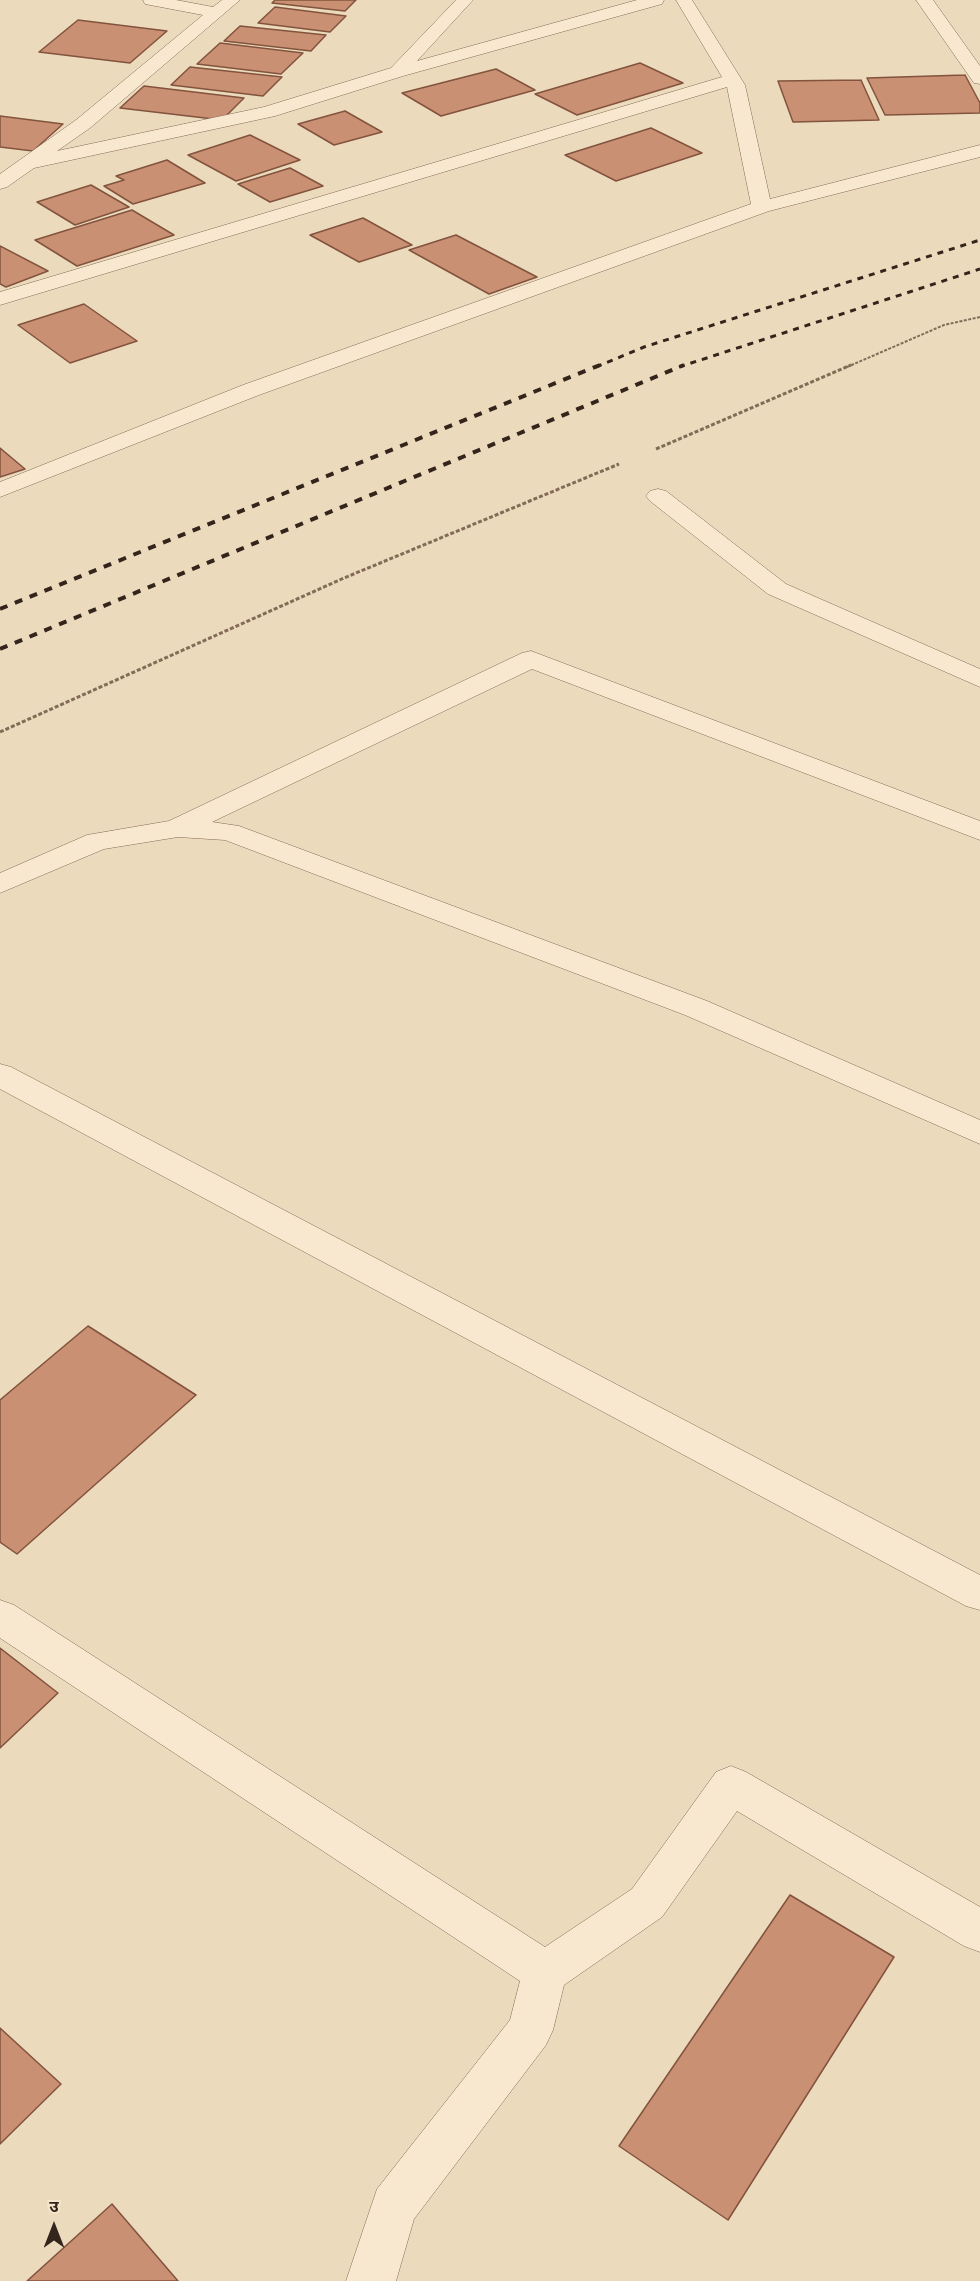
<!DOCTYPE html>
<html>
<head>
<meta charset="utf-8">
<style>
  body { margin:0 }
  #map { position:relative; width:980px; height:2281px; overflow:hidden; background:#ecdabd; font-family:Georgia,"Noto Sans Devanagari",serif }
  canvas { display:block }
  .north { position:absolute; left:24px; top:2197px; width:60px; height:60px; -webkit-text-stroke:4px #f4e5cc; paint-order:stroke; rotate:0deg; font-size:16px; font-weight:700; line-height:24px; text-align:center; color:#33251b }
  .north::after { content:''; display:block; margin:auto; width:21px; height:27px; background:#33251b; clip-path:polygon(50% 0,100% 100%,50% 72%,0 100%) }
</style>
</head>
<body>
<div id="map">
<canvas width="980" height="2281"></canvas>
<div class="north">उ</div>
</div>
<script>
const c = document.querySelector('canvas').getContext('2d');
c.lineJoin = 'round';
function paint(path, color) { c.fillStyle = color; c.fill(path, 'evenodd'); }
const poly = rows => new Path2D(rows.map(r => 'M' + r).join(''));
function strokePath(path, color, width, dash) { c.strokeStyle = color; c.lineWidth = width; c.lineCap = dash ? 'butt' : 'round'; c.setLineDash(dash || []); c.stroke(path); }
const building = poly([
  [275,0,356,0,345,11,272,3,275,0],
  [275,7,346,16,330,32,258,23,275,7],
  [78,20,167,31,130,63,39,52,78,20],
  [240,26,326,35,311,51,224,41,240,26],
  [220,43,303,53,281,74,197,64,220,43],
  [640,63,683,83,577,115,535,94,640,63],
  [190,67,282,77,263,96,171,85,190,67],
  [496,69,535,90,441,116,402,93,496,69],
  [965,75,980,103,980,113,885,115,867,78,965,75],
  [861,80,879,120,793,122,778,81,861,80],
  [144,86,244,98,222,120,120,108,144,86],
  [345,111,382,132,334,145,298,124,345,111],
  [0,116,63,124,33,151,0,147,0,116],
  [651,128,702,153,616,181,565,155,651,128],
  [250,135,300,160,236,181,188,155,250,135],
  [167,160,205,183,133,204,104,186,124,180,116,176,167,160],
  [290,168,323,186,270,202,238,184,290,168],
  [91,185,129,207,75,225,37,202,91,185],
  [132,210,174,235,77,266,35,240,132,210],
  [363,218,412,245,359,262,310,235,363,218],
  [456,235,537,277,489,294,409,250,456,235],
  [0,246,48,271,6,287,0,284,0,246],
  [84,304,137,341,70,363,18,325,84,304],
  [0,448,25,469,0,477,0,448],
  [88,1326,196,1395,17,1554,0,1542,0,1400,88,1326],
  [0,1648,58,1693,0,1748,0,1648],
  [790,1895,894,1957,728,2220,619,2146,790,1895],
  [0,2028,61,2084,0,2144,0,2028],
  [112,2204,178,2281,27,2281,112,2204]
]);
paint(building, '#ca9073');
strokePath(building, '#82533d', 1.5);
const street = poly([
  [143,0,176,0,213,7,222,0,240,0,90,128,57,151,264,107,391,68,456,0,473,0,417,61,637,0,664,0,662,4,403,76,275,116,34,168,7,187,0,189,0,174,76,120,203,15,145,4,143,0],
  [676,0,692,0,745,85,770,199,980,145,980,157,769,211,259,395,0,497,0,482,243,385,751,204,727,87,0,305,0,292,722,77,676,0],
  [916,0,933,0,980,66,980,84,974,83,916,0],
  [658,489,666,491,786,584,980,669,980,687,768,594,650,501,646,496,650,491,658,489],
  [531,651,980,821,980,840,532,669,212,822,239,826,707,1001,980,1120,980,1144,685,1015,225,840,178,837,104,849,0,893,0,873,87,835,169,821,522,653,531,651],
  [0,1064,11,1067,980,1575,980,1610,966,1606,0,1089,0,1064],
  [0,1600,14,1605,545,1947,632,1889,716,1772,731,1766,746,1772,980,1907,980,1952,964,1946,737,1811,662,1917,564,1985,553,2030,546,2045,414,2219,396,2281,346,2281,377,2189,510,2020,520,1981,0,1638,0,1600]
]);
strokePath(street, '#836b57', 1);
strokePath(poly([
  [847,367,944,325,980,317]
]), '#836b57', 2, [3, 1.5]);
strokePath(poly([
  [656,449,851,365],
  [0,732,344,578,619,464]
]), '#836b57', 3, [4, 2]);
paint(street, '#f8e8cf');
strokePath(poly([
  [596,367,644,347,980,240],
  [679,367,980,269]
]), '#33251b', 3, [6, 6]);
strokePath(poly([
  [0,609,600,365],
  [0,649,684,365]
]), '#33251b', 4, [8, 8]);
</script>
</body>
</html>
